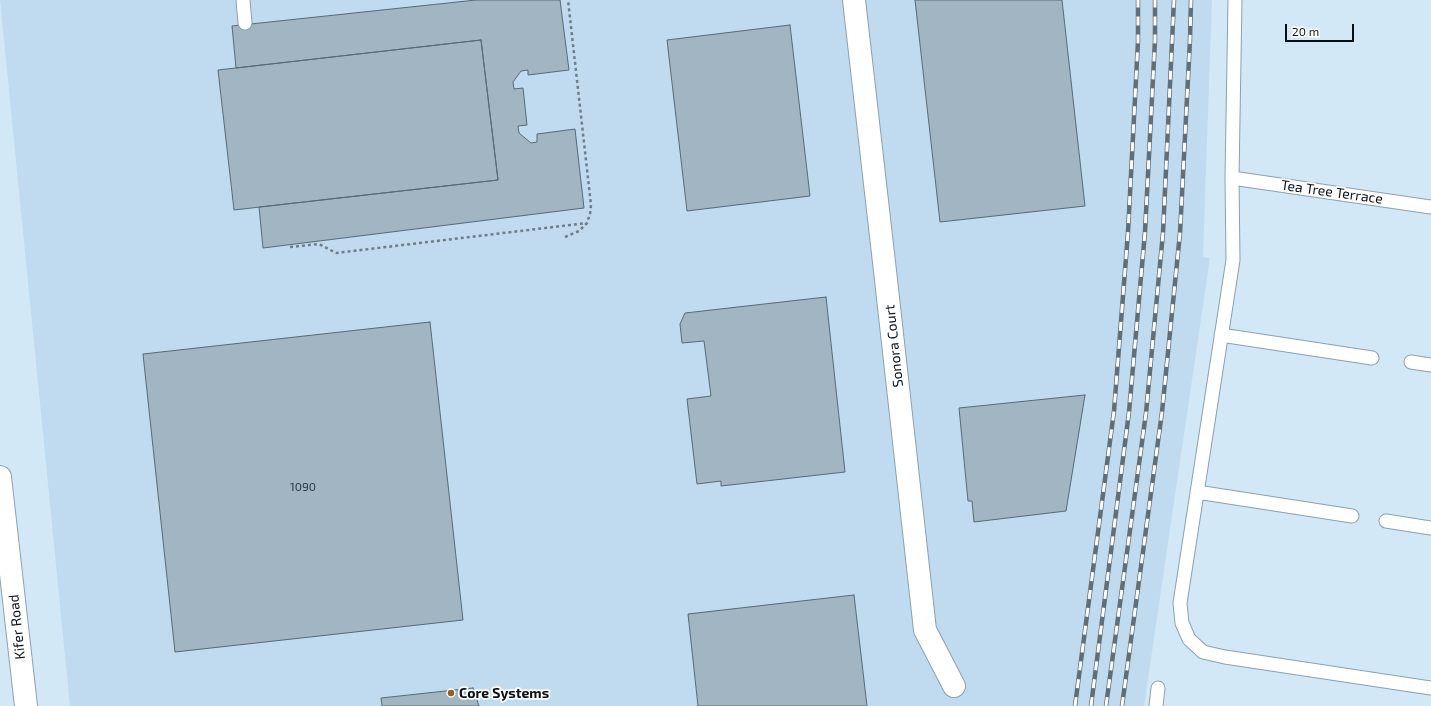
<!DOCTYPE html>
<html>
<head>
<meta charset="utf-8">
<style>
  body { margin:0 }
  #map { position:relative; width:1431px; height:706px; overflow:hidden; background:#d3e8f6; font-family:"Exo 2",sans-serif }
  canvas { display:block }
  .scale { position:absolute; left:1285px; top:24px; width:69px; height:18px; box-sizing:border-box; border:2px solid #091015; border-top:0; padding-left:5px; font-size:12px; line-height:14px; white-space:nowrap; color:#091015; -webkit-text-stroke:3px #fff; paint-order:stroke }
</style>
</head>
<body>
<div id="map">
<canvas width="1431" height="706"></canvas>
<div class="scale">20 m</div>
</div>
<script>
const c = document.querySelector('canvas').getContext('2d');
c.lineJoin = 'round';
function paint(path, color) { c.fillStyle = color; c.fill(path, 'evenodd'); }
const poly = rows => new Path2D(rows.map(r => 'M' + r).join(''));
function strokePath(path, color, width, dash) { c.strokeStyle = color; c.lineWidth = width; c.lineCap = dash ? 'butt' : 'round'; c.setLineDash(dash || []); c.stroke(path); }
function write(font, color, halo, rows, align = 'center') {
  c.font = font + ' "Exo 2",sans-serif'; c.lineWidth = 3.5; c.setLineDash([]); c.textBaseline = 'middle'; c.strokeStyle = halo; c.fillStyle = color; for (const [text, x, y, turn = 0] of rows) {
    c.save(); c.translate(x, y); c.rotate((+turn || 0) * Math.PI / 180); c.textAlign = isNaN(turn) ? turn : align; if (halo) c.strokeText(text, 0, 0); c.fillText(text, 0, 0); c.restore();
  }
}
paint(poly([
  [0,0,1212,0,1203,257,1210,258,1144,706,70,706]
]), '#c0dbef');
const building = poly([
  [476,0,560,0,569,70,528,75,528,70,521,71,513,82,514,89,523,88,527,125,518,126,519,133,531,143,537,142,537,134,575,129,584,208,263,248,259,207,498,180,481,40,236,68,232,26,476,0],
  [915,0,1062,0,1085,206,940,222,915,0],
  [790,25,810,196,687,211,667,40,790,25],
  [481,40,498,180,234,210,218,70,481,40],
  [826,297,845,472,721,486,721,481,697,484,687,399,711,396,704,341,682,343,680,324,685,313,826,297],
  [430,322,463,620,175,652,143,354,430,322],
  [1085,395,1066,511,974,522,972,501,968,501,959,408,1085,395],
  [854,595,867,706,698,706,688,614,854,595],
  [473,688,479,706,382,706,381,698,473,688]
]);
paint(building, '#a1b5c3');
strokePath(building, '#586a77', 1);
const service = poly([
  [243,0,245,23],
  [1235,0,1232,178,1233,260,1180,603,1182,623,1189,639,1203,652,1225,657,1431,688],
  [1232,178,1431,207],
  [1221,335,1372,358],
  [1411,362,1431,365],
  [1197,492,1352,516],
  [1386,521,1431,528],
  [1156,706,1158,688]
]);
const minor = poly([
  [854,0,885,271,925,630,954,686]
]);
const secondary = poly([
  [0,477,26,706]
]);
strokePath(service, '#8ca0ae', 15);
strokePath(minor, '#8ca0ae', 24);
strokePath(secondary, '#8ca0ae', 24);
strokePath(poly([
  [565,237,579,231,587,223,590,214,591,205,568,0],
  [290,247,319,244,336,253,587,223]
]), '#6f7d87', 2.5, [3, 3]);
strokePath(service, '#fff', 13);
strokePath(minor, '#fff', 22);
strokePath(secondary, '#fff', 22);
const rail = poly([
  [1075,706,1114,411,1128,232,1138,41,1138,0],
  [1091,706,1129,412,1145,232,1155,40,1155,0],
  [1106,706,1146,413,1163,233,1174,0],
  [1122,706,1162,412,1180,233,1190,40,1191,0]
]);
strokePath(rail, '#616e77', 4.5);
strokePath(rail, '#fff', 3, [9]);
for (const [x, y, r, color] of [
  [451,693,4,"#9a5b22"]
]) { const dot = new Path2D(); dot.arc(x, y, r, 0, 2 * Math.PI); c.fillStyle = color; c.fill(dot); strokePath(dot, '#fff', 1.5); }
write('12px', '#2f3940', null, [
  ["1090",303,487]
]);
write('14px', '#091015', '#fff', [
  ["Tea Tree Terrace",1332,192,8],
  ["Sonora Court",894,346,-96],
  ["Kifer Road",17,627,-96]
]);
write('bold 14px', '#091015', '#fff', [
  ["Core Systems",459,693]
], 'left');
</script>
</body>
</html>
